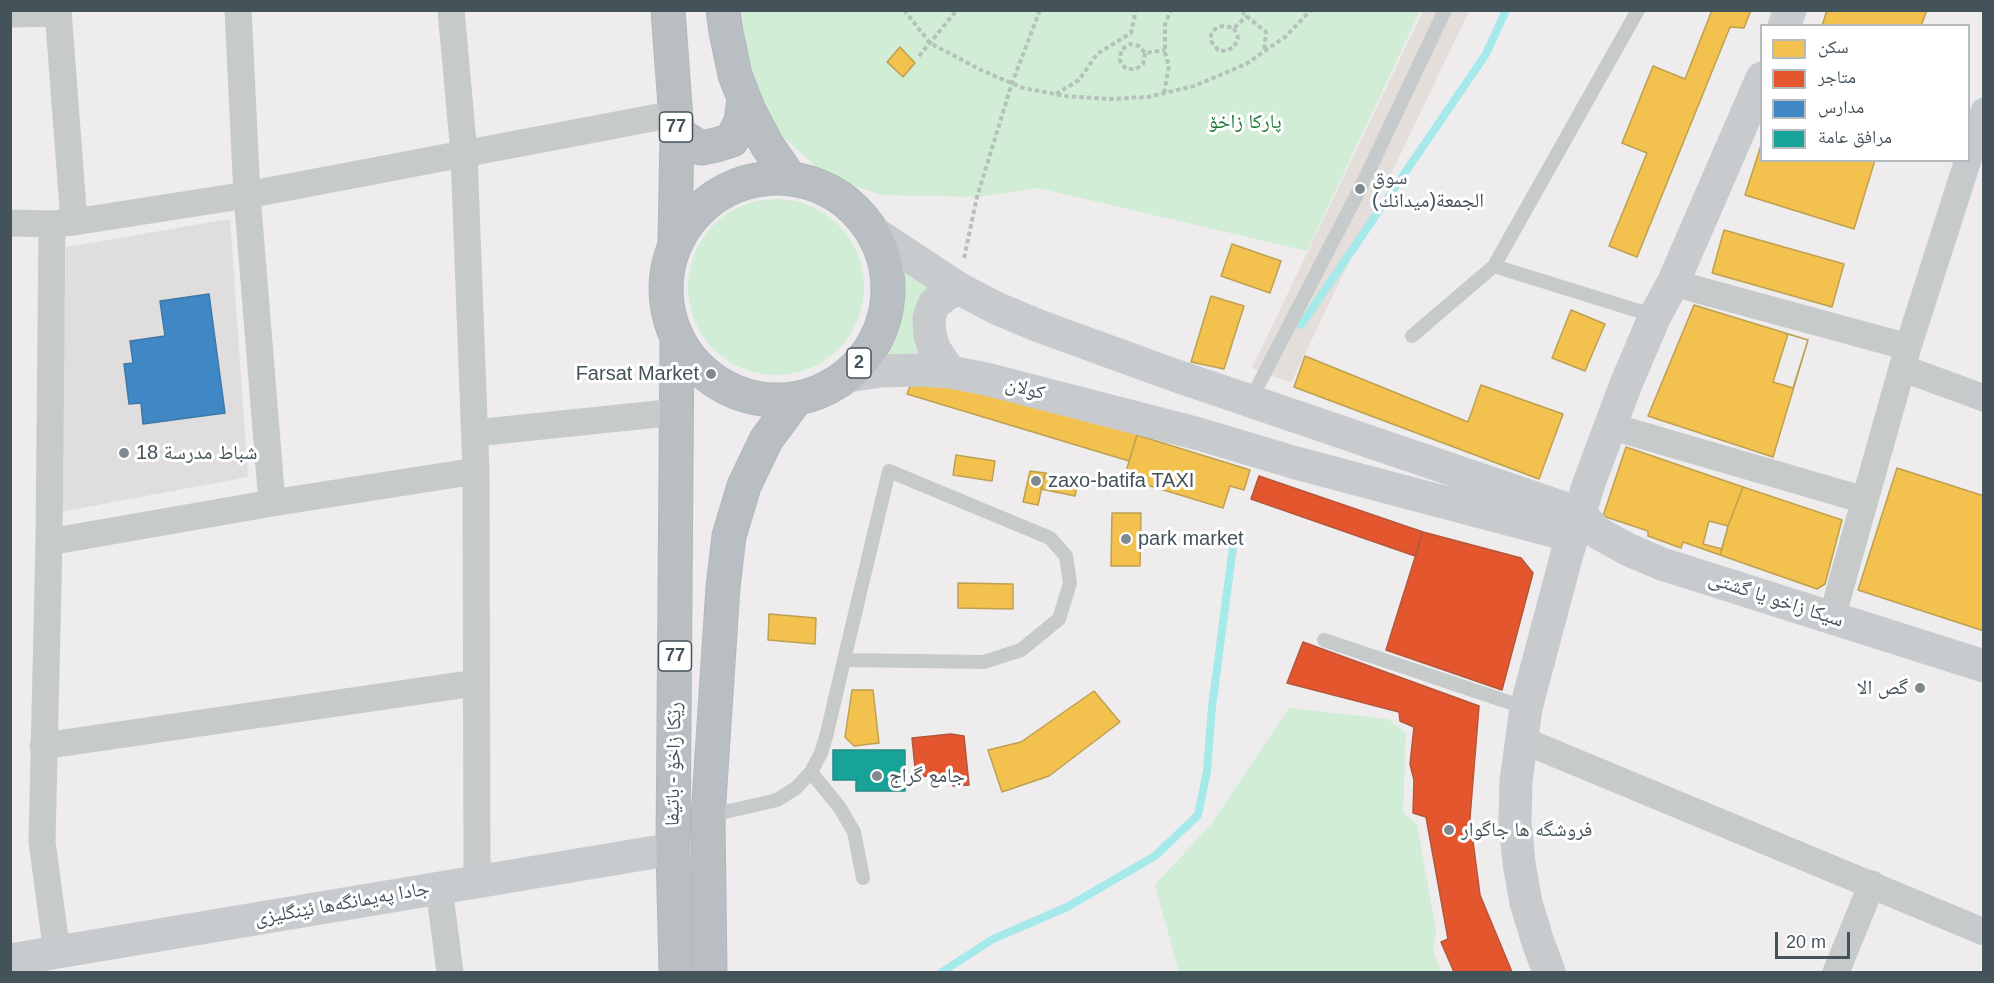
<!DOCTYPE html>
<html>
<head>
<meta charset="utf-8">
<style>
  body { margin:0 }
  #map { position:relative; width:1994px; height:983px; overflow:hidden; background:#eeeced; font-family:Helvetica,"Noto Naskh Arabic",sans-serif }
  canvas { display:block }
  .frame { position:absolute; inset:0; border:12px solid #445359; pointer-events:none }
  .legend { position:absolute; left:1760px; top:24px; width:210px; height:138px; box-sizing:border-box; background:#fff; border:2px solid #b4babd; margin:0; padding:8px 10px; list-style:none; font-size:18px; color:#445359 }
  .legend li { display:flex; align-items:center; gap:12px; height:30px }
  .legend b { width:30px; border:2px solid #b4babd }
  .scale { position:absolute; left:1775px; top:932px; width:75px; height:27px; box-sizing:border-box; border:3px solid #445359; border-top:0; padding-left:8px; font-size:18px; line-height:21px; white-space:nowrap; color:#445359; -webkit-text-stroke:4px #fff; paint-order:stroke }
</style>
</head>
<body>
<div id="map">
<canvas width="1994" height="983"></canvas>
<div class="frame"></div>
<ul class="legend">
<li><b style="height:16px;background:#f2c14e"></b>سكن</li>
<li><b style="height:16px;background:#e4572e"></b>متاجر</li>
<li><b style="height:16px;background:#3f88c5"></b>مدارس</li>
<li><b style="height:16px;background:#17a398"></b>مرافق عامة</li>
</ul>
<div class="scale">20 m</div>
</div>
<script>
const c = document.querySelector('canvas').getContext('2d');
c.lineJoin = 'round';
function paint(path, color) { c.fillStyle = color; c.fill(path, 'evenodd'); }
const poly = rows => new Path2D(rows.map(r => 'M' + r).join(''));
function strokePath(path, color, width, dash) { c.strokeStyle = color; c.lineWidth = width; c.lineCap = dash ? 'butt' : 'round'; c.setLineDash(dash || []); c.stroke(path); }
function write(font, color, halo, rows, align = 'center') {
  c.font = font + ' Helvetica,"Noto Naskh Arabic",sans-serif'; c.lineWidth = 6; c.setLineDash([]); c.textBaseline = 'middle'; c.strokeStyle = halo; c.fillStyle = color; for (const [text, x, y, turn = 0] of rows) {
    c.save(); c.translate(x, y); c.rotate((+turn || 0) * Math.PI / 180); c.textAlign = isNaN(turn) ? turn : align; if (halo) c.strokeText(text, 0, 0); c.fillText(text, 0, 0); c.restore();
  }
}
paint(poly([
  [1423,11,1469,11,1291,383,1252,368]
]), '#e3deda');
paint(poly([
  [230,219,248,477,60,512,66,247]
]), '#e0dddf');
paint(poly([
  [742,11,1420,11,1307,251,1038,188,977,197,883,195,830,179,779,133,747,65],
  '688 287a88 88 0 1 1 176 0a88 88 0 1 1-176 0Z',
  [894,261,941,289,933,363,877,360,891,342,897,328,902,287],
  [1289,708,1388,719,1406,733,1403,812,1417,825,1436,930,1433,950,1441,972,1179,972,1155,885,1212,823]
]), '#d1edd6');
const homes = poly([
  [1712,10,1751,10,1744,28,1730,27,1637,257,1609,246,1647,153,1622,143,1653,66,1685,79,1712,10],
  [1827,10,1927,10,1921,26,1822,26,1827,10],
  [900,47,915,63,903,77,887,62,900,47],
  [1762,142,1762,160,1875,160,1854,229,1745,195,1762,142],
  [1724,230,1844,264,1832,307,1712,273,1724,230],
  [1232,244,1281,261,1270,293,1221,276,1232,244],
  [1211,296,1244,306,1224,369,1191,362,1211,296],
  [1694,305,1808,340,1773,457,1648,416,1694,305],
  [1571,310,1605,324,1585,371,1552,358,1571,310],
  [1788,334,1808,340,1793,388,1773,382,1788,334],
  [1305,356,1468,422,1481,385,1563,414,1539,479,1294,387,1305,356],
  [914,376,1142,429,1137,435,1129,461,907,394,914,376],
  [1137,435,1250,470,1244,490,1230,486,1223,508,1124,478,1137,435],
  [1626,447,1743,487,1728,526,1720,555,1683,542,1681,548,1648,536,1648,531,1603,516,1626,447],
  [956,455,995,461,992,481,953,475,956,455],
  [1897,468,1984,496,1984,631,1858,590,1897,468],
  [1030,471,1045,473,1038,505,1023,502,1030,471],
  [1045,473,1078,481,1075,496,1041,489,1045,473],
  [1743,487,1842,520,1825,584,1817,589,1720,555,1728,526,1743,487],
  [1112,513,1141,513,1140,566,1111,566,1112,513],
  [1709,521,1728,526,1722,549,1703,544,1709,521],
  [958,583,1013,584,1013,609,958,608,958,583],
  [769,614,816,618,815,644,768,640,769,614],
  [852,690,873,690,879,743,854,746,845,737,852,690],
  [1094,691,1120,722,1049,776,1002,792,988,750,1021,742,1094,691]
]);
paint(homes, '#f2c14e');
strokePath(homes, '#bea051', 1.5);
const shops = poly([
  [1259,476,1423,532,1415,556,1251,499,1259,476],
  [1423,532,1521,558,1533,573,1502,690,1386,650,1423,532],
  [1303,642,1479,706,1470,818,1480,895,1512,972,1454,972,1441,942,1448,939,1426,817,1413,813,1414,780,1410,764,1414,727,1400,721,1399,712,1287,683,1303,642],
  [951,734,964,736,969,785,953,786,952,774,916,777,912,738,951,734]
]);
paint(shops, '#e4572e');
strokePath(shops, '#b4563b', 1.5);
const schools = poly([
  [209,294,225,413,143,424,141,403,129,404,124,364,133,363,130,341,165,336,160,301,209,294]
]);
paint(schools, '#3f88c5');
strokePath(schools, '#4078a5', 1.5);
const public = poly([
  [833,750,905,750,905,791,856,791,856,780,833,780,833,750]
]);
paint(public, '#17a398');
strokePath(public, '#248b85', 1.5);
strokePath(poly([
  [1301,325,1486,54,1506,10],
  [942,972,993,939,1067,907,1155,856,1198,815,1207,771,1212,707,1234,539]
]), '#a5e9eb', 8);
const highway = poly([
  [668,10,677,133,675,242],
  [723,10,726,32,735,75,749,111,767,145,789,177],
  [677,133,701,148,716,145,732,140,741,121,744,100],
  '666 289a111 111 0 1 1 222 0a111 111 0 1 1-222 0Z',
  [676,972,673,849,677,340],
  [710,972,708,816,723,587,729,536,744,486,766,440,796,399]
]);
strokePath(highway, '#b2b8bc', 35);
strokePath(poly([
  [904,10,930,43,983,71,1023,88,1065,96,1110,99,1148,97,1194,86,1246,64,1285,37,1311,10],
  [1243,10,1244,14,1266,32,1264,51],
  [1234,28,1238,38,1234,47,1226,51,1218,50,1211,41,1211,35,1215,29,1222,26,1234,28,1247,16],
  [1145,53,1143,64,1136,69,1126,69,1120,61,1121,50,1130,44,1139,46,1145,53,1165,50],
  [919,56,957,10],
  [1164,93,1169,66,1165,53,1165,24,1171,10],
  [1056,94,1079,80,1097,54,1131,33,1136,10],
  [964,258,977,197,1012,83,1040,10]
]), '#b5c2bc', 4, [4.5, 3]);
strokePath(poly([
  [1494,266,1655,316],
  [1412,336,1494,266,1638,10],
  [1250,401,1363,183,1445,10],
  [1324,640,1526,708],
  [811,772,840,808,854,832,863,878],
  [708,816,777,800,796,788,811,772,821,753,827,733,844,660,889,471,1050,538,1066,556,1070,583,1059,619,1021,650,984,662,844,660]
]), '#c7cacb', 14);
strokePath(poly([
  [58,10,74,222],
  [238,10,247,195,272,503],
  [451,10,464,154,476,471,477,882],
  [10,14,58,13],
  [1968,158,1984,111],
  [10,223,52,224,74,222,247,195,674,114],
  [52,224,49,542,42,842,57,953],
  [1673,283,1908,347],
  [1902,368,1984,398],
  [1610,426,1864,500],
  [475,433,677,412],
  [49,542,272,503,476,471],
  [1832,617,1908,347,1968,160],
  [1520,739,1984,932],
  [43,746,475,683],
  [439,888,450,972],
  [1836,972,1872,884]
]), '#c7cacb', 27);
strokePath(poly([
  [1784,26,1790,10],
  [873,232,958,288,996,308,1039,326,1171,374,1579,513,1598,533,1629,550,1662,564,1984,666],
  [950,372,935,350,930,336,929,318,934,304,948,293,958,288],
  [847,376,881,371,916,370,950,372,986,379,1199,434,1296,463,1572,536],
  [10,960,673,849],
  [1549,972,1538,942,1526,903,1519,863,1515,822,1516,781,1526,708,1567,554,1589,483,1626,384,1655,316,1673,283,1762,78]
]), '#c7cbcd', 33);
strokePath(highway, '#b8bec2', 33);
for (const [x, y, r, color] of [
  [1360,189,6,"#80898d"],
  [711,374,6,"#80898d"],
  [124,453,6,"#80898d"],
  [1036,481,6,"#80898d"],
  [1126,539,6,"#80898d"],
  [1920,688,6,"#80898d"],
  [877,776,6,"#80898d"],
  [1449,830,6,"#80898d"]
]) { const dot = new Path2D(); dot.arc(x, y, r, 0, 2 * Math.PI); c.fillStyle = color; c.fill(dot); strokePath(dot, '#fff', 2); }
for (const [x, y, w] of [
  [676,127,33],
  [859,363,24],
  [675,656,33]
]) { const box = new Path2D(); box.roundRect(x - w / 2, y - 15, w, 30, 4.5); c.fillStyle = '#fff'; c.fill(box); strokePath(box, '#445359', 1.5); }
write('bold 18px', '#445359', null, [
  ["77",676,127],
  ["2",859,363],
  ["77",675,656]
]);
write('20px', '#177836', '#fff', [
  ["پارکا زاخۆ",1245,122]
]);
write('20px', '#445359', '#fff', [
  ["سوق",1372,178],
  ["الجمعة(ميدانك)",1372,201],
  ["Farsat Market",699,374,"right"],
  ["18 شباط مدرسة",136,453],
  ["zaxo-batifa TAXI",1048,481],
  ["park market",1138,539],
  ["گص الا",1908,688,"right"],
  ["جامع گراج",889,776],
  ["فروشگه ها جاگوار",1461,830]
], 'left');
write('20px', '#445359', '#fff', [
  ["كولان",1025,389,15],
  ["سیکا زاخو یا گشتى",1776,600,18],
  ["رێکا زاخۆ - باتیفا",674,764,-89],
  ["جادا په‌يمانگه‌ها ئێنگليزى",342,904,-10]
]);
</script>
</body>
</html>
